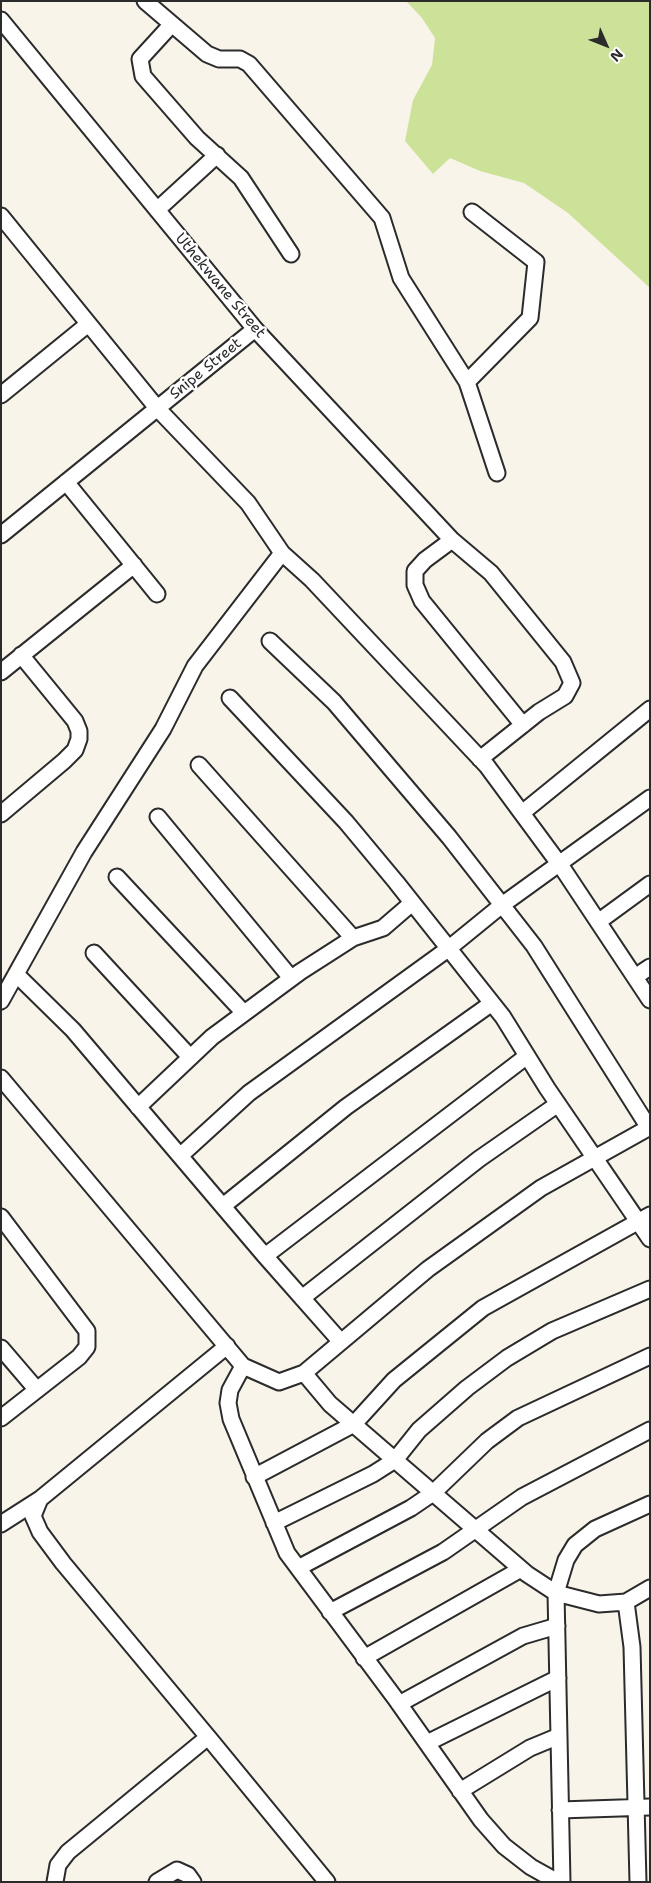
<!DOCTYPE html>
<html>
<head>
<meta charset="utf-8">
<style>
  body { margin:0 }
  #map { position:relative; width:651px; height:1883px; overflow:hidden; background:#f9f4ea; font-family:"Shantell Sans",sans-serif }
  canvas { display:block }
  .frame { position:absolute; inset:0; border:2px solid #2b2b2b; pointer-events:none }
  .north { position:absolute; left:581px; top:20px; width:50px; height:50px; -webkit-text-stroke:4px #fff; paint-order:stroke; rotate:134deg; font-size:14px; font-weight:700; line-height:20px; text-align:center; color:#2b2b2b }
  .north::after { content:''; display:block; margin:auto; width:18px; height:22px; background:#2b2b2b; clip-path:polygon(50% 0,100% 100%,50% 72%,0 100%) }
</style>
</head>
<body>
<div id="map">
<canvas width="651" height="1883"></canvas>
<div class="frame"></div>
<div class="north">N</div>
</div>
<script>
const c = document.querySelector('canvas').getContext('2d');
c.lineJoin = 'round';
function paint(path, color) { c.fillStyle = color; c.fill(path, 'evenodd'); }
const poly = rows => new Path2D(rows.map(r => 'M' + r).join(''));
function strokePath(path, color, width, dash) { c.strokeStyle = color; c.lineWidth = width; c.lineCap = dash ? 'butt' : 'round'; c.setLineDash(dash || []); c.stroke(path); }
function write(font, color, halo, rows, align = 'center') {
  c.font = font + ' "Shantell Sans",sans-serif'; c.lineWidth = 4.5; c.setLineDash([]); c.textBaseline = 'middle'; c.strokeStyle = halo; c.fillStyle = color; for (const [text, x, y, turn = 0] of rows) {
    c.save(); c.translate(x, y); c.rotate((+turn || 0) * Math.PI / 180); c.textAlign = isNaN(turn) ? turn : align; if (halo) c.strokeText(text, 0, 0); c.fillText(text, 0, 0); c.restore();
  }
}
paint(poly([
  [406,1,650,1,650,288,568,213,524,183,480,171,450,158,433,174,405,141,413,100,432,65,435,38,422,18]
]), '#cce298');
const minor = poly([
  [145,1,207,54,219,59,240,59,249,64,382,218,401,278,467,382,497,473],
  [1,20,255,329,452,540,491,573,563,662,572,683,565,696,539,712,480,759],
  [172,24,140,59,143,76,197,138,241,178,291,254],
  [157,210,217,155],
  [1,216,157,408,248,503,282,553,312,580,487,766,563,869,650,1000],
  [467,382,530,318,536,262,472,212],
  [1,395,87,325],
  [66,482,157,594],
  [1,535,255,329],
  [452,540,425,560,415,571,415,585,422,601,523,725],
  [270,641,334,702,449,837,502,905,534,946,649,1128],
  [1,672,134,565],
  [230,698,346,822,396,882,503,1017,547,1088,650,1239],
  [199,765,353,938],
  [522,813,650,709],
  [1,814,64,761,75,750,79,739,79,731,75,721,21,655],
  [158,817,291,978],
  [117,877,244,1013],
  [598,922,650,884],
  [94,953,190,1057],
  [16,974,73,1030,265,1256,341,1342],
  [635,977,650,967],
  [1,1001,84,852,163,729,195,666,282,553],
  [1,1078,243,1366,279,1382,304,1373,428,1269,541,1188,650,1127],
  [138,1107,212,1037,300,972,353,938,383,928,412,903],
  [180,1156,249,1093,448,949,502,905,650,798],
  [223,1206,346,1107,492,1003],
  [1,1217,87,1331,87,1347,79,1357,1,1418],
  [265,1256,527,1056],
  [302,1298,479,1159,558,1104],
  [1,1348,37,1390],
  [243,1366,230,1390,228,1403,231,1419,287,1553,395,1698,481,1820,504,1846,531,1867,558,1882],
  [304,1373,330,1404,527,1574,556,1593,599,1604,626,1602,650,1588],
  [254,1477,354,1424,394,1380,483,1308,650,1215],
  [274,1523,373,1474,395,1460,419,1430,467,1388,507,1358,552,1331,650,1289],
  [1,1524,40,1499],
  [298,1568,411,1508,433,1493,487,1441,518,1418,650,1356],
  [626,1602,632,1647,638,1882],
  [330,1612,443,1552,522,1497,650,1430],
  [364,1658,521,1569],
  [399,1704,523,1636,557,1626],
  [208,1737,63,1563,40,1532,33,1516,40,1499,227,1346],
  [427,1743,558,1678],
  [460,1791,530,1748,559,1736],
  [560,1810,650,1807],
  [55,1882,58,1865,68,1852,208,1737,327,1882],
  [157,1882,177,1870,188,1875,193,1882],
  [562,1882,556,1593,566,1560,575,1545,595,1529,650,1504]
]);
strokePath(minor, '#2b2b2b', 19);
strokePath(minor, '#fff', 15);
write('15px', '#2b2b2b', '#fff', [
  ["Uthekwane Street",220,286,50],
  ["Snipe Street",206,369,-39]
]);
</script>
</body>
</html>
